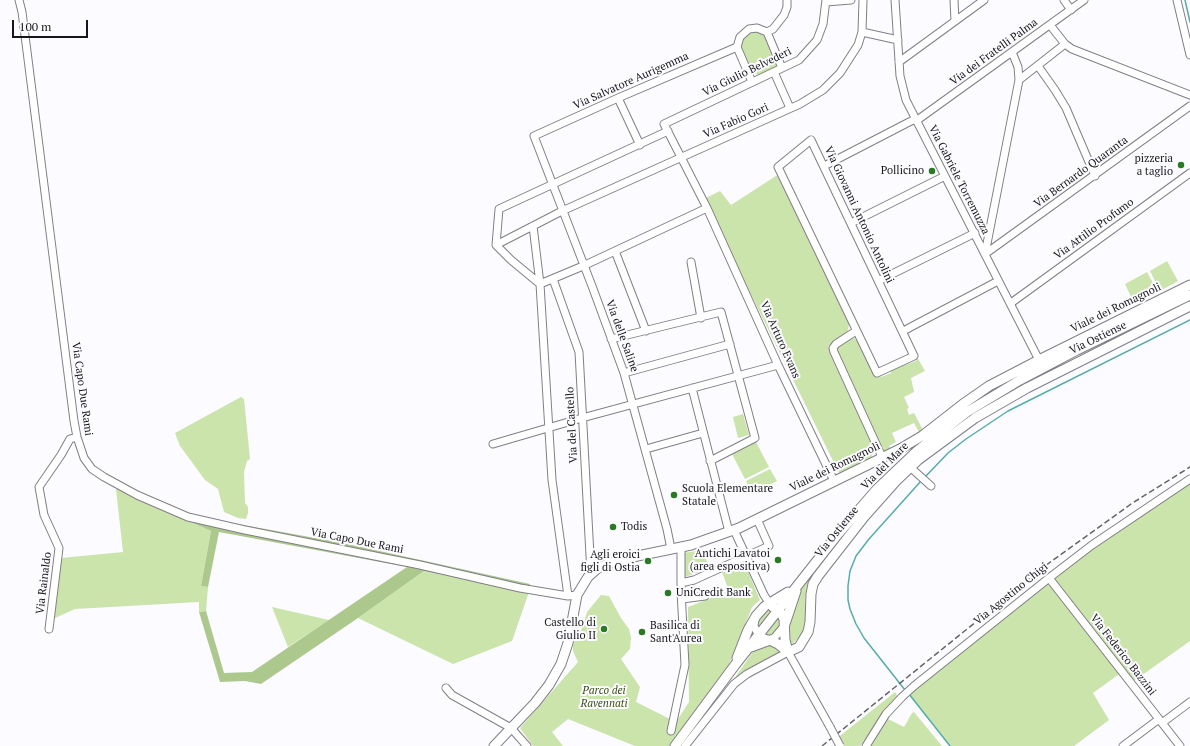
<!DOCTYPE html>
<html>
<head>
<meta charset="utf-8">
<style>
  body { margin:0 }
  #map { position:relative; width:1190px; height:746px; overflow:hidden; background:#fcfbff; font-family:"PT Serif",serif }
  canvas { display:block }
  .scale { position:absolute; left:12px; top:20px; width:76px; height:18px; box-sizing:border-box; border:2px solid #171719; border-top:0; padding-left:5px; font-size:12px; line-height:14px; white-space:nowrap; color:#171719; -webkit-text-stroke:3px #fcfbff; paint-order:stroke }
</style>
</head>
<body>
<div id="map">
<canvas width="1190" height="746"></canvas>
<div class="scale">100 m</div>
</div>
<script>
const c = document.querySelector('canvas').getContext('2d');
c.lineJoin = 'round';
function paint(path, color) { c.fillStyle = color; c.fill(path, 'evenodd'); }
const poly = rows => new Path2D(rows.map(r => 'M' + r).join(''));
function strokePath(path, color, width, dash) { c.strokeStyle = color; c.lineWidth = width; c.lineCap = dash ? 'butt' : 'round'; c.setLineDash(dash || []); c.stroke(path); }
function write(font, color, halo, rows, align = 'center') {
  c.font = font + ' "PT Serif",serif'; c.lineWidth = 4; c.setLineDash([]); c.textBaseline = 'middle'; c.strokeStyle = halo; c.fillStyle = color; for (const [text, x, y, turn = 0] of rows) {
    c.save(); c.translate(x, y); c.rotate((+turn || 0) * Math.PI / 180); c.textAlign = isNaN(turn) ? turn : align; if (halo) c.strokeText(text, 0, 0); c.fillText(text, 0, 0); c.restore();
  }
}
paint(poly([
  [760,31,766,36,779,66,758,75,753,72,740,47,745,33],
  [779,174,849,324,848,331,828,346,875,446,871,459,839,473,704,199,720,191,731,205],
  [1167,261,1178,281,1160,291,1150,271],
  [1147,272,1158,292,1134,303,1125,284],
  [854,338,858,342,874,375,879,374,881,377,891,373,890,369,904,362,905,365,916,361,916,358,917,357,925,371,911,378,914,392,904,397,909,408,907,409,909,415,914,413,923,430,919,432,914,423,892,433,896,442,889,446,891,448,884,452,837,349,839,345],
  [241,397,244,399,250,459,247,461,244,472,245,503,248,507,248,513,246,519,238,518,224,512,218,489,205,480,180,446,175,433],
  [743,414,749,435,738,438,733,417],
  [756,442,769,467,745,479,732,454],
  [770,469,777,481,752,494,746,481],
  [1190,479,1190,641,1131,683,1122,672,1093,693,1109,720,1074,746,950,746,905,690,1049,578],
  [116,489,211,531,201,586,208,587,206,611,199,612,199,602,75,609,53,619,61,558,123,552],
  [702,550,710,568,685,577,683,553],
  [744,562,760,600,752,607,728,667,669,746,635,746,568,719,552,732,563,746,533,746,520,728,578,662,573,651,573,645,576,638,580,634,587,612,601,595,609,596,621,618,629,629,631,637,630,649,621,659,640,687,636,702,676,722,689,702,688,607,729,591,722,572],
  [424,571,529,592,512,641,453,664,358,618],
  [815,571,807,588,805,598,807,623,802,635,792,644,789,639,791,614,795,599,803,585],
  [272,607,329,620,288,647],
  [771,609,773,610,759,628,756,624,758,618,767,610],
  [780,616,781,622,775,632,770,636,766,634],
  [769,644,775,646,779,651,777,655,734,679,754,650],
  [895,692,898,697,885,711,860,746,840,746,836,739],
  [914,712,942,746,870,746,886,718,904,727,912,713]
]), '#cae4ac');
paint(poly([
  [118,481,146,496,185,513,221,521,343,543,530,584,529,592,424,571,358,618,261,684,245,681,220,682,199,612,206,611,224,673,252,672,407,567,219,532,208,587,201,586,211,531,116,489]
]), '#adc88d');
strokePath(poly([
  [1185,0,1190,22],
  [925,477,948,453,966,439,1008,411,1190,320],
  [905,690,864,638,856,624,850,609,848,600,848,586,850,571,856,556,869,539,921,481],
  [909,694,950,746]
]), '#55acac', 1.5);
const minor = poly([
  [19,0,22,12,74,421,77,437,84,458,92,469,104,477,137,495,188,517,245,530,420,565,520,588,568,596,577,595],
  [826,0,823,24,817,40,799,60,664,124,707,208,778,365,834,481],
  [895,0,900,76,906,100,1039,360],
  [954,0,955,21],
  [1064,0,1071,10],
  [1177,0,1190,55],
  [826,2,851,0],
  [1050,25,1065,44,1072,49,1190,95],
  [767,32,773,29,784,15,787,7,787,0],
  [862,32,898,40],
  [899,62,984,0],
  [1038,66,1055,90,1066,108,1095,176],
  [774,72,790,108],
  [1019,80,1065,44],
  [752,82,737,47,740,37,749,29,757,28,767,32,782,68],
  [618,98,640,145],
  [916,121,1084,0],
  [668,131,499,209,496,245,511,260,540,284,583,266,707,208],
  [811,140,914,356,877,373,778,167,811,140],
  [828,164,915,119],
  [855,221,945,176],
  [533,226,540,284,552,480,568,596],
  [496,245,562,211,800,104,823,90,840,73,858,45,862,32,863,0],
  [615,251,646,331],
  [985,254,1190,106],
  [985,254,1019,80,1018,67,1012,52],
  [691,262,701,318],
  [553,279,579,352,591,574],
  [882,279,975,233],
  [1011,303,1190,173],
  [907,329,998,281],
  [856,331,836,344,833,348,834,352,882,457],
  [611,339,721,312,755,438,710,461],
  [624,373,730,344],
  [692,388,729,532],
  [493,444,582,418,778,365],
  [646,449,703,433],
  [910,467,931,486],
  [734,530,764,595,772,607],
  [671,549,667,529,624,373,592,286,534,136,618,98,737,47],
  [1049,578,1180,746],
  [681,583,694,580,769,546,757,519],
  [682,599,705,596],
  [755,619,754,626,757,632,762,637,770,640,775,637,785,625],
  [49,629,59,548,44,515,39,487,61,455,70,439,77,437],
  [446,688,452,695,511,728,527,746],
  [1162,723,1190,702],
  [671,731,685,665,681,591,681,547],
  [685,746,734,684,747,674,788,652,830,727],
  [866,746,886,714,902,697,914,686,1049,578,1092,545,1190,479],
  [1123,746,1159,719]
]);
const major = poly([
  [773,607,781,613,784,619,785,640,788,652],
  [785,624,796,591],
  [751,647,770,640,778,644,788,652],
  [788,652,799,647,808,632,810,622,811,594,813,584,818,576,864,517,896,481,918,460,975,418,1027,388,1190,306],
  [737,658,748,630,756,616,765,606,788,592],
  [494,746,535,703,549,685,561,664,568,643,577,595,588,577,598,568,618,560,691,545,739,528,900,449,922,436,963,404,989,386,1039,360,1190,285],
  [675,746,735,665,838,534,877,489,917,451,967,412,1020,380,1077,350,1190,295]
]);
strokePath(minor, '#817f86', 9);
strokePath(major, '#817f86', 11);
strokePath(minor, '#fff', 7);
strokePath(major, '#fff', 9);
strokePath(poly([
  [822,746,1049,563,1131,504,1190,467]
]), '#656568', 1.5, [6, 3]);
const minorBridge = poly([
  [830,727,840,746]
]);
strokePath(minorBridge, '#817f86', 9, []);
strokePath(minorBridge, '#fff', 7);
for (const [x, y, r, color] of [
  [1181,165,4,"#2a7923"],
  [932,171,4,"#2a7923"],
  [674,495,4,"#2a7923"],
  [613,527,4,"#2a7923"],
  [778,560,4,"#2a7923"],
  [648,561,4,"#2a7923"],
  [668,593,4,"#2a7923"],
  [604,629,4,"#2a7923"],
  [642,632,4,"#2a7923"]
]) { const dot = new Path2D(); dot.arc(x, y, r, 0, 2 * Math.PI); c.fillStyle = color; c.fill(dot); strokePath(dot, '#fcfbff', 1.5); }
write('11px', '#171719', '#fcfbff', [
  ["Via dei Fratelli Palma",994,52,-36],
  ["Via Giulio Belvederi",747,72,-26],
  ["Via Salvatore Aurigemma",631,81,-24],
  ["Via Fabio Gori",736,121,-24],
  ["Via Bernardo Quaranta",1081,172,-36],
  ["Via Gabriele Torremuzza",959,180,63],
  ["Via Giovanni Antonio Antolini",859,215,65],
  ["Via Attilio Profumo",1094,229,-36],
  ["Viale dei Romagnoli",1116,308,-26],
  ["Via delle Saline",622,336,70],
  ["Via Ostiense",1098,338,-26],
  ["Via Arturo Evans",780,340,66],
  ["Via Capo Due Rami",82,389,82],
  ["Via del Castello",572,425,-93],
  ["Via del Mare",885,466,-45],
  ["Viale dei Romagnoli",835,467,-26],
  ["Via Ostiense",837,532,-51],
  ["Via Capo Due Rami",357,541,11],
  ["Via Rainaldo",44,583,-83],
  ["Via Agostino Chigi",1011,594,-39],
  ["Via Federico Bazzini",1123,655,52]
]);
write('11px', '#171719', '#fcfbff', [
  ["pizzeria",1173,159],
  ["a taglio",1173,172],
  ["Pollicino",924,171],
  ["Scuola Elementare",682,489,"left"],
  ["Statale",682,502,"left"],
  ["Todis",621,527,"left"],
  ["Antichi Lavatoi",770,554],
  ["(area espositiva)",770,567],
  ["Agli eroici",640,555],
  ["figli di Ostia",640,568],
  ["UniCredit Bank",676,593,"left"],
  ["Castello di",596,623],
  ["Giulio II",596,636],
  ["Basilica di",650,626,"left"],
  ["Sant'Aurea",650,639,"left"]
], 'right');
write('italic 11px', '#384f11', '#fcfbff', [
  ["Parco dei",604,691],
  ["Ravennati",604,704]
]);
</script>
</body>
</html>
